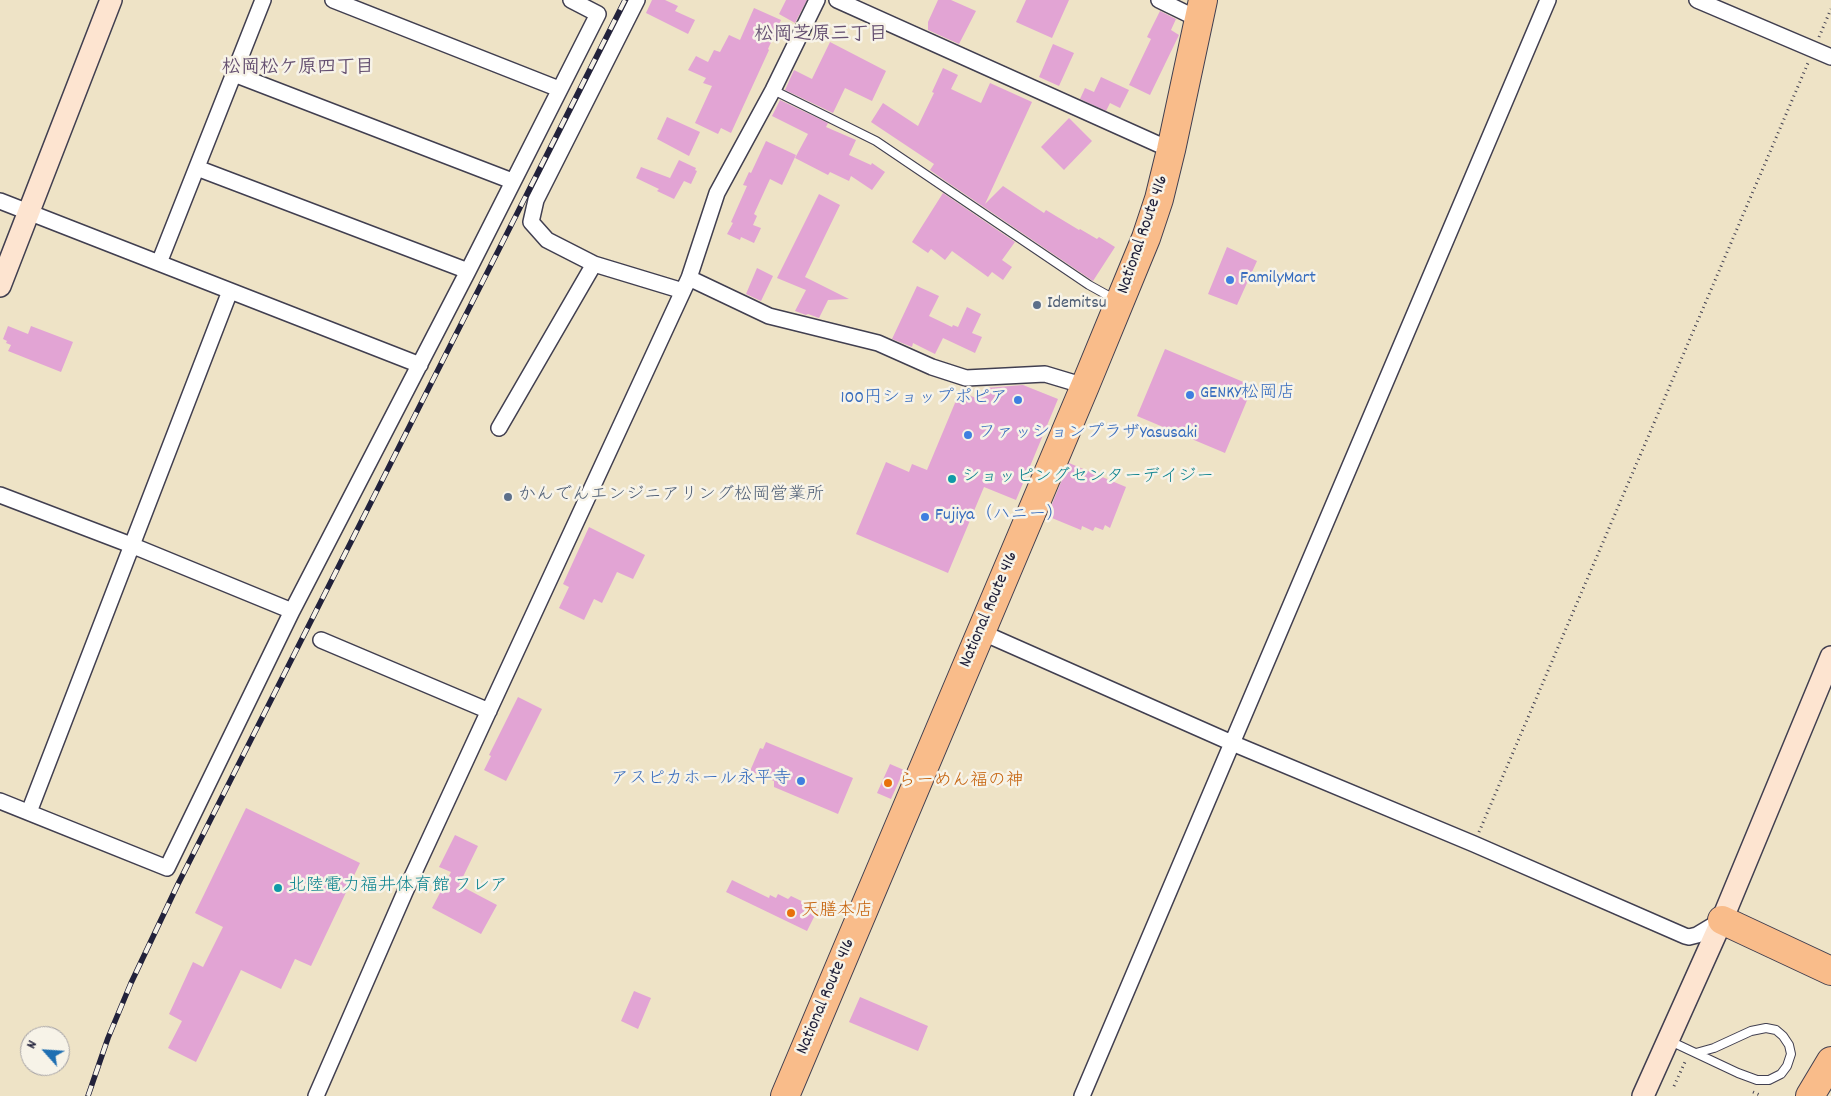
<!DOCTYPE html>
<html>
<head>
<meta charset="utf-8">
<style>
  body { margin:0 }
  #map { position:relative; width:1831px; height:1096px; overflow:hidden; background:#eee3c6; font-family:Dekko,sans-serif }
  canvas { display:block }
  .north { position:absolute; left:20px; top:1026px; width:50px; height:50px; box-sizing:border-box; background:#f7f3e8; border:1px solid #a29fa3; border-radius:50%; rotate:296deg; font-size:14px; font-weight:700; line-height:20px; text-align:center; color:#22223b }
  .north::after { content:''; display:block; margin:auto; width:18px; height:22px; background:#1f6fb2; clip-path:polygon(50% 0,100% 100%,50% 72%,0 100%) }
</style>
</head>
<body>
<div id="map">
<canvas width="1831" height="1096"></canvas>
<div class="north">N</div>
</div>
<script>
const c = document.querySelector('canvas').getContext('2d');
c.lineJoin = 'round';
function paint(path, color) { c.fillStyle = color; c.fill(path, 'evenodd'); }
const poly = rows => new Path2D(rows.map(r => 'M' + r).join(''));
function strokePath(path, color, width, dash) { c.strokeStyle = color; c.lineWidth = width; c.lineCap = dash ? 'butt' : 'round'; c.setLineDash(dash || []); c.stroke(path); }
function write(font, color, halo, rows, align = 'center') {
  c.font = font + ' Dekko,"Klee One",sans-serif'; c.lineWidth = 5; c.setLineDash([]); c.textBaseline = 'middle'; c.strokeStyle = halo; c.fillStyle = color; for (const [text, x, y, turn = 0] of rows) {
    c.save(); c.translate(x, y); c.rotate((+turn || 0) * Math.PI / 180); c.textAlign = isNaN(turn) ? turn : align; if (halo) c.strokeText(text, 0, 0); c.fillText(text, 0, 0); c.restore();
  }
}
paint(poly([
  [652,0,665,0,678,6,675,11,695,20,688,34,646,13],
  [786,0,807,0,795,23,779,14],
  [938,0,951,0,976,11,959,44,928,30,928,22],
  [1026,0,1069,0,1052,38,1016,22],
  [754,8,781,20,768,49,769,50,731,133,721,128,718,134,695,123,712,86,703,83,706,78,688,70,696,56,708,62,714,50,720,52,729,35,740,40],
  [1160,11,1176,19,1171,30,1179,35,1150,95,1129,85,1151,39,1147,37],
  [830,42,886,71,872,101,845,88,833,113,785,90,794,70,812,79],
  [1053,44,1074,53,1059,86,1039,77],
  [943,68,958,75,951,89,981,103,990,83,1032,102,985,204,1003,186,1044,213,1046,210,1079,230,1080,229,1097,239,1099,237,1115,247,1093,281,944,180,930,170,934,164,871,122,883,103,918,126,934,93,932,92],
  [1101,77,1129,90,1120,108,1110,103,1106,111,1080,99,1085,88,1094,92],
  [780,100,828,123,826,127,856,140,849,155,871,165,872,163,885,172,872,190,851,176,849,181,830,172,828,175,795,158,808,134,772,116],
  [667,117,700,132,689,156,657,139],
  [1069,118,1092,141,1064,170,1041,147],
  [766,141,796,155,782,185,770,179,754,214,757,216,753,225,761,228,754,243,741,237,740,240,727,234,733,223,731,222,747,186,743,185,749,172,751,173],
  [679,160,696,168,695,170,697,171,691,184,684,181,674,199,657,191,659,189,636,178,641,167,670,178],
  [943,193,1015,242,1002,260,1012,267,1003,280,992,272,988,277,952,251,945,260,931,249,928,253,912,242],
  [819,194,840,205,805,277,849,299,828,300,819,318,808,314,806,315,795,311,806,290,777,278],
  [1227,247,1257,261,1237,305,1208,294],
  [757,268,773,276,761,301,746,294],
  [917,286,939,296,929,316,952,327,953,325,958,327,967,307,981,314,972,333,982,337,975,353,943,338,935,354,913,343,912,347,892,339],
  [8,326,28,334,31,326,73,342,61,372,8,351,11,345,6,343,7,341,3,339],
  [1165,349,1253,386,1225,453,1137,416],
  [1023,385,1058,399,1016,500,984,487,948,573,856,534,886,462,909,472,912,464,927,470,960,391,980,400,985,388],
  [1069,463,1126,487,1110,528,1105,525,1103,530,1095,527,1093,531,1082,526,1081,530,1047,516],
  [589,527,645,555,633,579,617,572,602,603,594,599,584,620,559,608,569,587,563,584],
  [518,697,542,709,506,781,484,770,491,756,489,755],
  [766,742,853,778,838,814,774,787,774,781,750,771,760,748,763,749],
  [890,764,904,770,891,799,877,793],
  [246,808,360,863,311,966,295,959,281,989,241,970,196,1062,168,1048,182,1021,169,1014,193,962,203,967,223,927,195,913],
  [455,835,478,846,459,885,497,905,481,934,432,908,451,872,439,867],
  [732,880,769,898,770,895,776,898,778,894,788,899,791,896,818,909,807,931,726,892],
  [634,991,651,998,638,1029,621,1021],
  [860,997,928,1026,918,1051,849,1022]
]), '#e2a4d4');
const lane = poly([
  [773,90,876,141,1089,285,1116,300],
  [1670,1041,1738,1073,1757,1080,1769,1080,1781,1074,1787,1066,1791,1054,1789,1045,1783,1036,1776,1030,1766,1028,1751,1031,1714,1048,1696,1053]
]);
const street = poly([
  [333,0,559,89],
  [637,0,536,200,531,222,547,240,594,264,683,291],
  [837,0,1171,150],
  [1159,0,1198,19],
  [1697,0,1831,57],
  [234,74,512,181],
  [197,168,468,271],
  [0,201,420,365],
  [159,263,263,0],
  [689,278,769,316,878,343,932,367,966,378,1045,374,1085,386],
  [499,428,594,264],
  [0,495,131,545,292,611],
  [981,632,1232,743,1474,844,1685,936,1689,937,1697,935,1722,920],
  [321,640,489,711],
  [0,801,167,868,292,611,468,271,598,14,571,0],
  [29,812,230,291],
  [316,1096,405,892,689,278,717,193,773,90,817,0],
  [1082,1096,1548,0]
]);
const secondary = poly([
  [0,286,111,0],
  [1643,1096,1722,920,1831,657]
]);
const highway = poly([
  [1722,920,1831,971],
  [785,1096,1085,386,1146,238,1159,199,1171,150,1203,0],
  [1810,1096,1831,1061]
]);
strokePath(lane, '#413f50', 10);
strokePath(street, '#413f50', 18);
strokePath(secondary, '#413f50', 24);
strokePath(highway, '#413f50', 30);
strokePath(poly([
  [1819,37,1831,9],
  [1479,832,1808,63],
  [1674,1086,1685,1062],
  [1753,1092,1762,1096]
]), '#413f50', 3, [1, 4]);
strokePath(lane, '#fff', 8);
strokePath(street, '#fff', 15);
strokePath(secondary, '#fde4d0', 21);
strokePath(highway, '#f9bc8a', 28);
const rail = poly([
  [88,1096,108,1038,131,983,178,884,625,0]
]);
strokePath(rail, '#22223b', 5.5);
strokePath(rail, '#f7f3e8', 4, [11]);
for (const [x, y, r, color] of [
  [1230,280,5,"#3f7fe0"],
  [1037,305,5,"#5c6f8a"],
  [1190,395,5,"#3f7fe0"],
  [1018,400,5,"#3f7fe0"],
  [968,435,5,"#3f7fe0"],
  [952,479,5,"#0f9aa8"],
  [508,497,5,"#5c6f8a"],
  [925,517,5,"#3f7fe0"],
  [801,781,5,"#3f7fe0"],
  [888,783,5,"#e8710a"],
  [278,888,5,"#0f9aa8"],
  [791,913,5,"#e8710a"]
]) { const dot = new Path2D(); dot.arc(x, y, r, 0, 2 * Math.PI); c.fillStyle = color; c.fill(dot); strokePath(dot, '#f7f3e8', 2); }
write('18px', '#22223b', '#f7f3e8', [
  ["National Route 416",1144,235,-71],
  ["National Route 416",990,610,-67],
  ["National Route 416",827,997,-67]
]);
write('18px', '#366cbe', '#f7f3e8', [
  ["FamilyMart",1240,280],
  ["GENKY松岡店",1200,395],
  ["100円ショップポピア",1008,400,"right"],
  ["ファッションプラザYasusaki",978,435],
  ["Fujiya（ハニー）",935,517],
  ["アスピカホール永平寺",791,781,"right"]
], 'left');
write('18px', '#4e5e75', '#f7f3e8', [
  ["Idemitsu",1047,305],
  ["かんでんエンジニアリング松岡営業所",518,497]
], 'left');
write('18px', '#0d838f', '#f7f3e8', [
  ["ショッピングセンターデイジー",962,479],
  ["北陸電力福井体育館 フレア",288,888]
], 'left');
write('18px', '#c56008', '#f7f3e8', [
  ["らーめん福の神",898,783],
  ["天膳本店",801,913]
], 'left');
write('bold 19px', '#655071', '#f7f3e8', [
  ["松岡芝原三丁目",821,36],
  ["松岡松ケ原四丁目",298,69]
]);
</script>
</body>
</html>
